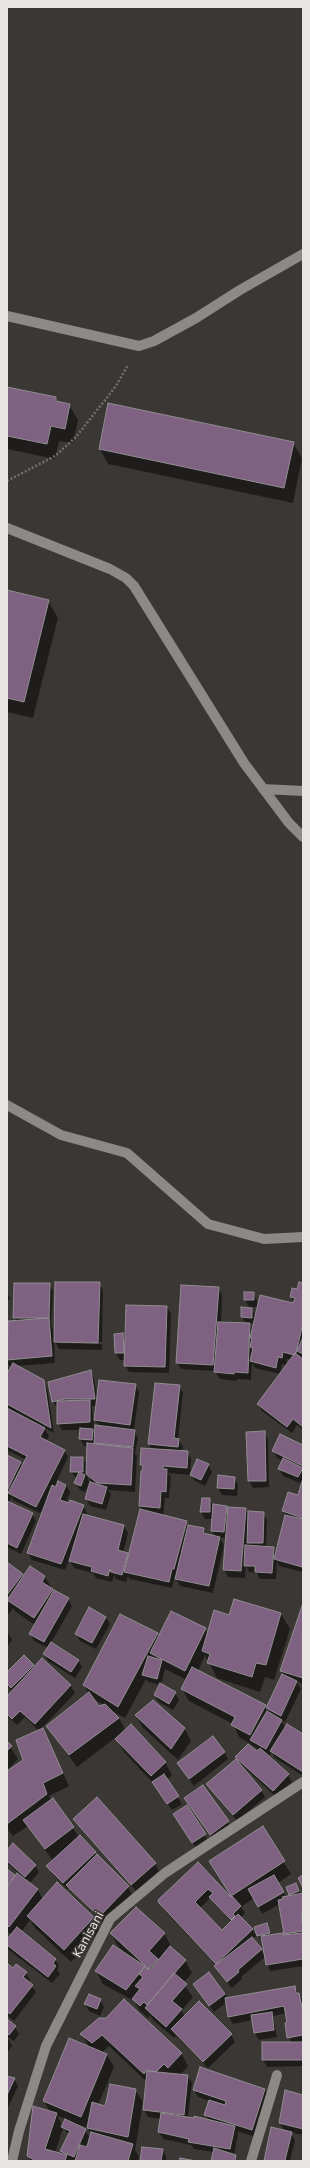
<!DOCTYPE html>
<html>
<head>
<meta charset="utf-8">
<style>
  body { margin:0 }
  #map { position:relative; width:310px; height:2168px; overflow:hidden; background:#3b3735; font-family:"DejaVu Sans",sans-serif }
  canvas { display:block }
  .frame { position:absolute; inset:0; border:8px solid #e7e4e3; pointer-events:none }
</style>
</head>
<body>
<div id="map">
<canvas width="310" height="2168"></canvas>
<div class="frame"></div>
</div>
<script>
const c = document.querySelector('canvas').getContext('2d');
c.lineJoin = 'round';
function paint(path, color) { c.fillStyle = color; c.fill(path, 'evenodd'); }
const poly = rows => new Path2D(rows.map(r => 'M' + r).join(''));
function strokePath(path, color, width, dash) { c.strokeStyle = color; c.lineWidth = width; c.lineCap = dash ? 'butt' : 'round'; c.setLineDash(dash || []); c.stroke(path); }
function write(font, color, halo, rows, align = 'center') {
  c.font = font + ' "DejaVu Sans",sans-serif'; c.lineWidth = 3; c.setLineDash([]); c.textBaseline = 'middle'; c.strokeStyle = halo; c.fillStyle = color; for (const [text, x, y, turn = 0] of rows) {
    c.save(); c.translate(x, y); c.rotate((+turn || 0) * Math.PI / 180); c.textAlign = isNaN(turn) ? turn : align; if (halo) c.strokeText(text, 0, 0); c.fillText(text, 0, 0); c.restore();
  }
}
paint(poly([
  [7,388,56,398,58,402,69,405,78,420,73,443,59,441,55,459,7,449],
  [293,443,302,458,293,503,108,464,100,449],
  [7,591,48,601,58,618,33,718,7,712],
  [99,1283,103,1290,102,1342,57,1341,57,1343,102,1344,102,1350,59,1349,54,1340,55,1363,16,1366,43,1381,47,1388,54,1433,44,1428,49,1436,46,1441,64,1450,68,1457,54,1487,56,1488,66,1485,70,1492,66,1503,83,1506,87,1513,86,1516,124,1526,128,1533,123,1553,129,1554,141,1509,140,1506,144,1469,141,1465,152,1450,149,1444,179,1386,183,1393,178,1439,183,1447,182,1452,187,1452,191,1459,190,1475,168,1473,171,1477,169,1498,165,1498,163,1516,186,1522,189,1526,203,1529,206,1535,215,1537,212,1531,213,1519,205,1519,201,1512,209,1499,214,1508,226,1507,229,1511,246,1509,249,1515,263,1513,267,1520,266,1547,273,1548,277,1554,286,1517,283,1511,289,1493,298,1496,302,1484,283,1476,279,1469,283,1461,277,1458,273,1451,303,1446,303,1572,279,1566,277,1561,276,1579,260,1579,257,1573,249,1572,246,1566,245,1578,228,1577,224,1570,227,1538,220,1538,224,1545,213,1593,180,1586,175,1577,172,1588,130,1579,128,1576,126,1582,116,1579,114,1575,112,1582,96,1578,93,1573,74,1568,69,1560,65,1570,32,1560,28,1553,44,1509,40,1513,13,1500,11,1497,9,1503,32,1514,36,1521,21,1554,7,1547,7,1456,20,1463,23,1467,26,1460,7,1450,7,1365,10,1370,12,1366,10,1367,7,1362,7,1335,10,1334,17,1321,14,1317,49,1284,53,1291,51,1324,55,1336],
  [303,1284,303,1359,301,1358,303,1360,303,1430,297,1425,292,1433,262,1411,258,1404,292,1359,287,1359,286,1365,282,1364,280,1374,255,1368,252,1363,251,1380,237,1379,237,1381,220,1379,215,1371,181,1369,177,1362,218,1288,222,1295,221,1323,246,1324,242,1317,252,1309,256,1317,295,1304,291,1297],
  [250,1324,254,1324,253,1330,251,1327],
  [7,1293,10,1298,7,1302],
  [253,1293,257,1300,257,1307,249,1307,245,1300],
  [167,1307,171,1314,169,1373,129,1372,125,1365,125,1360,120,1360,116,1353,115,1335,123,1334,125,1339],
  [90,1371,94,1378,97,1398,135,1385,139,1392,134,1430,138,1438,135,1453,137,1456,135,1492,108,1490,111,1494,106,1510,90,1506,86,1499,92,1483,87,1474,89,1483,85,1492,80,1490,76,1483,77,1479,71,1472,83,1458,87,1466,88,1446,84,1446,80,1439,81,1430,62,1430,58,1423,57,1408,53,1401],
  [92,1406,97,1406,95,1420,99,1426,95,1436,92,1429,94,1429],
  [264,1432,268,1439,269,1487,253,1488,249,1481],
  [208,1465,212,1472,205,1486,195,1481,191,1475],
  [234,1478,238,1485,237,1496,222,1495,218,1488],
  [7,1563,24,1577,45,1577,54,1592,68,1599,72,1606,51,1643,78,1660,82,1667,75,1678,48,1661,44,1654,48,1648,34,1641,30,1634,35,1625,16,1612,13,1608,7,1616],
  [235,1600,281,1614,290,1629,274,1680,265,1677,260,1692,217,1678,205,1655,198,1671,265,1705,267,1709,283,1675,281,1671,303,1606,303,1684,296,1681,301,1689,285,1722,281,1720,285,1727,303,1735,303,1776,275,1758,272,1752,270,1755,266,1753,288,1775,292,1782,277,1798,241,1764,237,1757,257,1753,260,1750,239,1737,233,1724,189,1701,182,1689,187,1680,165,1669,161,1685,175,1693,179,1700,173,1710,159,1702,155,1695,160,1685,148,1682,146,1679,125,1718,110,1710,119,1718,126,1731,165,1762,172,1775,167,1780,182,1804,172,1810,154,1784,124,1752,117,1740,119,1735,77,1767,47,1726,89,1694,84,1685,157,1633,159,1637,205,1629,208,1634,230,1616],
  [92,1698,104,1705,98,1708],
  [106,1617,110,1624,96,1649,80,1641,76,1634],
  [7,1631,12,1640,7,1647],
  [24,1656,35,1667,42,1659,71,1686,75,1693,39,1731,25,1717,17,1725,7,1716,7,1697,12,1691,7,1686,7,1673],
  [136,1715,184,1728,191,1741,178,1760,143,1728],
  [43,1730,69,1786,49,1796,51,1800,52,1799,79,1837,80,1836,98,1857,128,1887,132,1894,103,1923,69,1888,67,1889,52,1873,48,1866,53,1861,28,1826,13,1836,7,1829,7,1772,24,1761],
  [7,1742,18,1759,7,1770],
  [224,1752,228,1759,194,1786,183,1771],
  [207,1784,261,1790,265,1797,237,1821],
  [203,1786,232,1829,215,1841,190,1805],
  [187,1807,209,1842,197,1849,178,1822],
  [74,1820,155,1864,159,1871,136,1891],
  [262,1828,291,1874,278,1883,286,1897,291,1896,290,1894,295,1884,301,1895,303,1894,303,1966,270,1971,265,1957,241,1977,242,1979,232,1988,219,1973,216,1965,164,1910,160,1903,198,1863,231,1899,232,1897,217,1873],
  [210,1898,231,1922,222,1931,200,1908],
  [254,1898,262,1914,280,1904,285,1935,272,1936,267,1924,255,1927,258,1936,263,1942,265,1956,253,1939,256,1936,252,1929,241,1917,245,1913,241,1907],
  [7,1851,35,1865,39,1872,29,1884,37,1889,43,1899,93,1917,100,1930,71,1962,35,1928,30,1920,21,1932,55,1959,59,1966,57,1970,60,1974,52,1983,9,1950,7,1946,7,1941,12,1935,7,1931,7,1870,16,1878,19,1874,7,1863],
  [164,1933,171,1946,170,1947,185,1960,192,1973,183,1983,193,1997,181,2011,185,2017,231,2035,235,2042,208,2068,176,2036,174,2038,153,2020,150,2015,148,2018,140,2011,134,2001,103,1984,96,1971,126,1954,118,1946,111,1934],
  [7,1964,13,1969,26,1973,30,1980,28,1982,36,1992,14,2021,7,2015],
  [294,1987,303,2001,303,2066,267,2067,263,2060,263,2043,291,2043,286,2023,288,2023,287,2013,273,2016,277,2037,259,2040,255,2033,253,2020,233,2024,229,2017,227,2002,214,2012,198,1991,225,1994,227,1998],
  [100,2000,104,2007,100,2016,89,2011,85,2004],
  [100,2019,181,2053,188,2066,179,2076,188,2076,192,2083,188,2118,209,2121,206,2115,210,2101,198,2097,194,2090,265,2089,269,2096,255,2137,237,2131,238,2134,234,2155,238,2161,212,2161,214,2152,194,2149,191,2145,163,2139,159,2132,161,2119,148,2117,144,2110,147,2082,109,2046,102,2053,107,2055,114,2067,98,2105,106,2107,135,2090,143,2102,135,2150,139,2157,138,2161,72,2161,68,2159,69,2161,31,2161,28,2156,50,2112,44,2101,89,2047,82,2034],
  [57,2116,66,2119,63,2126],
  [72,2122,88,2128,91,2135,90,2138,85,2130,71,2123],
  [63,2128,69,2135,61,2151,64,2156,55,2153],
  [89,2138,90,2139,87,2149,85,2148],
  [7,2020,15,2027,19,2034,14,2041,7,2037,12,2046,7,2053],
  [7,2077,14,2079,18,2086,7,2110],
  [303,2096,303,2135,290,2132,295,2140,290,2161,265,2161,285,2132,280,2123],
  [162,2150,166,2156,166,2161,141,2161]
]), '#0007');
const building = poly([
  [7,387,56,397,56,401,70,404,65,429,51,426,47,444,7,436,7,387],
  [108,403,294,442,284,488,99,449,108,403],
  [7,590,49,600,24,702,7,698,7,590],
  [55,1282,100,1282,98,1343,54,1342,55,1282],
  [299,1282,303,1283,303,1323,296,1353,294,1355,283,1352,282,1358,278,1357,276,1368,250,1361,253,1348,250,1347,252,1338,250,1338,260,1295,293,1303,295,1298,290,1297,292,1288,297,1289,299,1282],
  [14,1283,50,1283,49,1318,13,1318,14,1283],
  [181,1285,219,1287,213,1365,176,1363,181,1285],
  [244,1292,254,1292,254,1300,244,1300,244,1292],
  [126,1305,167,1306,165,1367,124,1366,126,1305],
  [241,1307,252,1308,252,1318,241,1317,241,1307],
  [49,1318,52,1356,7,1360,8,1321,49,1318],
  [218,1322,250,1323,248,1373,234,1372,234,1374,214,1372,218,1322],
  [123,1333,124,1353,115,1353,114,1334,123,1333],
  [303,1337,303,1354,297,1351,303,1337],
  [295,1353,303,1359,303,1427,293,1419,287,1427,257,1404,295,1353],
  [13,1363,44,1380,51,1428,7,1404,7,1373,13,1363],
  [91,1370,95,1399,64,1399,52,1402,48,1382,91,1370],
  [99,1380,136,1384,130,1425,94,1420,99,1380],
  [155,1383,180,1385,174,1438,179,1439,178,1447,148,1444,155,1383],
  [90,1400,90,1422,57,1424,57,1401,90,1400],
  [7,1408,45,1428,40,1437,65,1450,36,1507,8,1493,27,1456,7,1446,7,1408],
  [95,1425,135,1430,133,1447,94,1443,95,1425],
  [80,1428,93,1429,92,1440,79,1439,80,1428],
  [265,1431,266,1481,248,1481,246,1432,265,1431],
  [280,1434,303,1445,303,1466,272,1451,280,1434],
  [87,1443,133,1448,131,1485,97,1483,86,1474,87,1443],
  [141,1448,188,1451,187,1468,163,1466,163,1469,167,1469,166,1492,161,1491,160,1508,139,1506,141,1471,142,1471,143,1465,140,1465,141,1448],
  [7,1455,21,1462,7,1491,7,1455],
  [71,1457,83,1457,83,1472,70,1472,71,1457],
  [283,1458,303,1468,298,1477,278,1469,283,1458],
  [197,1459,209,1464,201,1480,190,1475,197,1459],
  [79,1472,85,1475,81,1486,74,1483,79,1472],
  [218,1475,235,1477,234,1489,217,1488,218,1475],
  [303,1478,303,1518,282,1511,288,1492,298,1495,303,1478],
  [58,1481,66,1485,60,1500,69,1503,70,1500,84,1505,61,1564,27,1553,52,1485,56,1487,58,1481],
  [90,1482,107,1487,102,1504,85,1499,90,1482],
  [202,1498,210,1498,210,1512,200,1512,202,1498],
  [7,1501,33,1513,17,1548,7,1543,7,1501],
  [213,1504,227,1506,224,1532,211,1531,213,1504],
  [228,1507,246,1508,241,1571,223,1570,228,1507],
  [140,1509,187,1521,174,1569,172,1569,169,1582,124,1572,140,1509],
  [248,1511,264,1512,263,1543,247,1543,248,1511],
  [83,1514,124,1525,118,1550,128,1553,122,1575,111,1572,110,1569,108,1576,91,1571,92,1567,69,1561,83,1514],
  [285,1515,303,1519,302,1567,274,1559,285,1515],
  [188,1525,204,1528,203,1533,220,1537,209,1586,175,1579,188,1525],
  [245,1545,274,1547,272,1573,255,1572,255,1566,244,1566,245,1545],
  [7,1562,23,1574,7,1595,7,1562],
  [30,1566,45,1576,42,1582,53,1589,34,1618,7,1600,30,1566],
  [54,1590,69,1598,44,1642,29,1634,54,1590],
  [234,1599,281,1613,266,1665,256,1663,252,1677,207,1663,210,1654,202,1651,214,1610,229,1615,234,1599],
  [303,1603,303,1678,280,1671,303,1603],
  [89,1607,106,1617,92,1643,75,1634,89,1607],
  [171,1611,206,1628,185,1671,150,1653,171,1611],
  [120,1614,158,1633,118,1707,83,1685,120,1614],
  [51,1642,79,1660,71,1672,43,1654,51,1642],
  [24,1655,34,1665,11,1688,7,1684,7,1672,24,1655],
  [148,1656,162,1660,157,1679,142,1675,148,1656],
  [42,1658,71,1685,35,1724,20,1711,12,1719,7,1714,7,1696,42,1658],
  [192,1667,266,1705,250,1735,231,1725,235,1717,181,1689,192,1667],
  [282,1674,297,1681,281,1716,266,1708,282,1674],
  [160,1683,176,1692,169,1704,154,1695,160,1683],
  [89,1692,99,1706,105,1704,119,1718,69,1755,46,1726,89,1692],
  [153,1700,185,1728,171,1749,135,1715,153,1700],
  [267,1711,282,1720,266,1749,250,1740,267,1711],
  [131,1724,166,1762,151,1776,115,1739,131,1724],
  [287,1724,303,1734,303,1772,270,1751,287,1724],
  [43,1728,63,1773,43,1783,47,1794,7,1824,7,1771,23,1760,16,1740,43,1728],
  [213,1736,225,1752,189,1779,177,1763,213,1736],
  [7,1741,12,1746,7,1751,7,1741],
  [248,1744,257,1751,260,1748,289,1774,273,1791,235,1757,248,1744],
  [236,1759,262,1790,233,1815,206,1784,236,1759],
  [164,1774,179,1796,167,1804,152,1782,164,1774],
  [203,1785,229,1821,210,1835,184,1798,203,1785],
  [97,1797,156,1863,131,1885,73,1819,97,1797],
  [53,1798,74,1827,45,1849,23,1820,53,1798],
  [187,1805,206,1834,192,1843,173,1814,187,1805],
  [263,1826,285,1861,231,1896,209,1861,263,1826],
  [80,1835,96,1852,63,1883,46,1866,80,1835],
  [13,1843,36,1865,25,1877,7,1861,7,1850,13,1843],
  [97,1854,129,1886,99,1917,66,1885,97,1854],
  [198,1862,231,1897,232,1896,241,1906,233,1914,235,1916,231,1920,209,1897,213,1893,208,1889,195,1902,222,1930,238,1914,253,1929,216,1964,159,1903,158,1900,198,1862],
  [7,1869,15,1875,7,1886,7,1869],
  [17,1873,38,1889,9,1927,7,1925,7,1888,17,1873],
  [274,1875,284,1892,258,1907,248,1889,274,1875],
  [303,1875,303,1888,298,1878,303,1875],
  [57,1882,94,1917,64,1950,27,1916,57,1882],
  [296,1883,299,1891,289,1895,286,1887,296,1883],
  [303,1893,303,1912,301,1913,303,1931,284,1934,278,1900,283,1899,282,1897,303,1893],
  [136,1907,165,1933,149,1951,158,1959,149,1969,110,1933,136,1907],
  [267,1923,270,1933,257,1936,254,1927,267,1923],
  [17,1927,56,1959,53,1963,56,1966,48,1977,7,1945,7,1939,17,1927],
  [283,1933,283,1935,303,1933,303,1959,266,1965,261,1936,283,1933],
  [252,1937,262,1949,238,1970,239,1972,227,1982,214,1966,252,1937],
  [113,1945,145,1966,126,1990,95,1971,113,1945],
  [170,1946,186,1960,147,2005,144,2002,140,2006,132,1999,140,1989,135,1986,143,1977,139,1974,145,1967,150,1970,170,1946],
  [7,1963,13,1968,16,1964,27,1972,23,1977,33,1985,10,2014,7,2012,7,1963],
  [209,1972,225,1994,209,2006,193,1984,209,1972],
  [174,1973,187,1984,172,2001,182,2009,166,2027,145,2008,174,1973],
  [295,1986,296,1993,299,1993,303,2012,303,2035,287,2038,285,2023,287,2022,284,2006,228,2017,225,1998,295,1986],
  [89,1994,101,1999,97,2009,84,2004,89,1994],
  [124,1999,182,2053,168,2068,164,2064,156,2072,147,2070,144,2074,102,2035,92,2043,80,2034,99,2018,106,2018,124,1999],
  [199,2001,232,2034,203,2062,171,2029,199,2001],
  [272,2012,274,2030,254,2033,251,2015,272,2012],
  [7,2019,16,2026,9,2035,7,2033,7,2019],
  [69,2038,107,2054,81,2117,43,2101,69,2038],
  [262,2042,303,2042,303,2060,262,2060,262,2042],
  [200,2067,265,2089,252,2130,204,2115,209,2100,225,2105,226,2101,193,2090,200,2067],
  [147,2071,188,2075,184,2115,143,2110,147,2071],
  [7,2076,15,2078,7,2095,7,2076],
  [110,2084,136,2089,128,2137,87,2128,92,2102,105,2106,110,2084],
  [285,2090,303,2095,303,2129,279,2123,285,2090],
  [33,2106,57,2113,45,2149,67,2155,65,2161,36,2161,27,2156,33,2106],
  [161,2113,194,2118,194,2116,235,2126,230,2149,188,2142,189,2139,158,2132,161,2113],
  [65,2119,86,2129,74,2157,60,2151,70,2131,61,2127,65,2119],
  [271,2127,292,2132,285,2160,288,2161,264,2161,271,2127],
  [91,2132,133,2144,128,2161,75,2161,80,2145,87,2147,91,2132],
  [142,2147,163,2149,161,2161,140,2161,142,2147],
  [214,2148,236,2155,235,2161,211,2161,214,2148],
  [180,2158,196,2161,179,2161,180,2158]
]);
paint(building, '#7f6281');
strokePath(building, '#918d91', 1);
strokePath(poly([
  [7,481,55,456,76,437,116,386,128,365]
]), '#726f6d', 2.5, [2, 2]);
strokePath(poly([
  [7,316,139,346,154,341,196,318,240,290,303,254],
  [7,528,110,569,126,578,134,586,244,763,289,823,303,837],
  [263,789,303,791],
  [7,1105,61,1135,127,1153,208,1224,264,1239,303,1237]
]), '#8d8987', 10);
strokePath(poly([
  [12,2161,19,2131,46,2046,110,1919,165,1873,303,1782],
  [251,2161,277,2075]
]), '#8d8987', 10);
write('12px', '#e7e4e3', '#3b3735', [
  ["Kanisani",89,1935,-61]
]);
</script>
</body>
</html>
